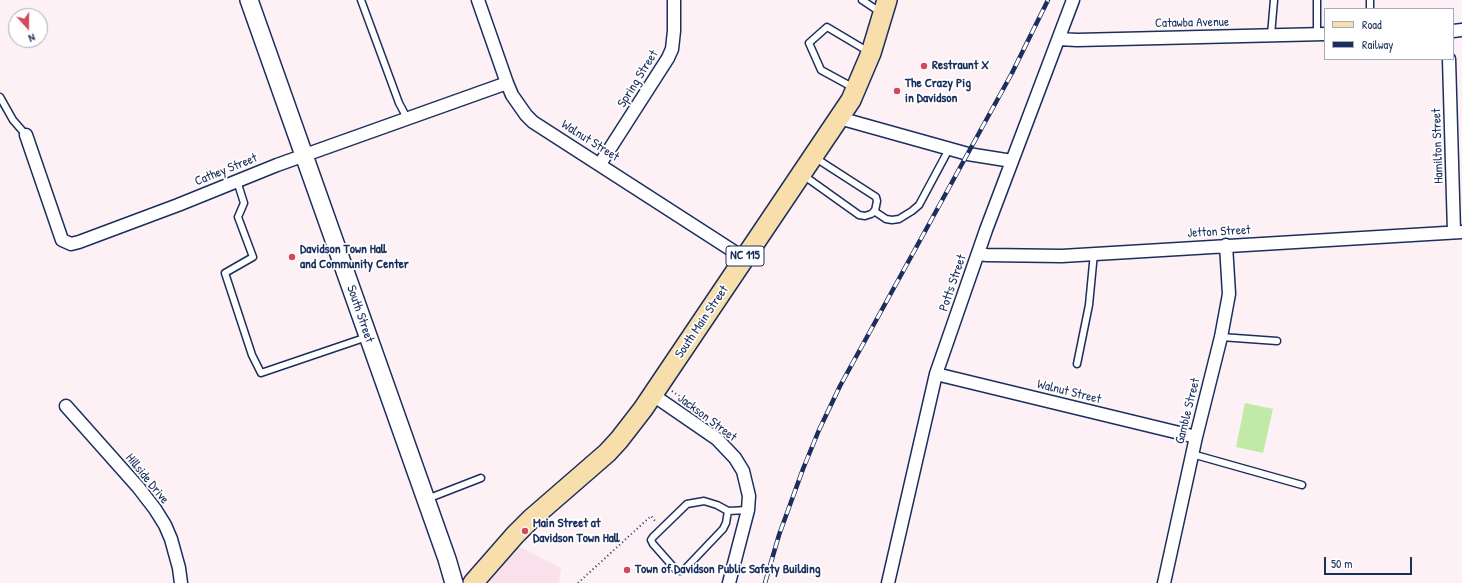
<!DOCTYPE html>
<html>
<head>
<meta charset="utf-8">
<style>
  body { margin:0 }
  #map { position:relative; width:1462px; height:583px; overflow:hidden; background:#fdf1f5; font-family:"Patrick Hand",sans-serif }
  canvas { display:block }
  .legend { position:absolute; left:1324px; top:8px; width:130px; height:52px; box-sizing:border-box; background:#fff; border:1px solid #a4acbf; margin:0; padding:5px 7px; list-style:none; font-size:12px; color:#1b2f5e }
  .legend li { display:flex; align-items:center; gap:8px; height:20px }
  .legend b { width:20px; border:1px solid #a4acbf }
  .north { position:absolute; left:8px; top:8px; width:40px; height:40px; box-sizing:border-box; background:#fff; border:1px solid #a4acbf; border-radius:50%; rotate:159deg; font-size:11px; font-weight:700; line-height:16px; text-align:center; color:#1b2f5e }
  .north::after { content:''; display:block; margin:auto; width:14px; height:18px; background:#d1495b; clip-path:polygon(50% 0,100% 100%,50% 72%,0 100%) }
  .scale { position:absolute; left:1324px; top:557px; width:88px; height:18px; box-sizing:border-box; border:2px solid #1b2f5e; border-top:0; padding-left:5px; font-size:12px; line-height:14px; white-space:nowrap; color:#1b2f5e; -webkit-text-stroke:3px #fff; paint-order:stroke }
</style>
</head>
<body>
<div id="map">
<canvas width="1462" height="583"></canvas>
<ul class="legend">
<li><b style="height:5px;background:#f8deab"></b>Road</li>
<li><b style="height:5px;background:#1b2f5e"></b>Railway</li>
</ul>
<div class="north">N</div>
<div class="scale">50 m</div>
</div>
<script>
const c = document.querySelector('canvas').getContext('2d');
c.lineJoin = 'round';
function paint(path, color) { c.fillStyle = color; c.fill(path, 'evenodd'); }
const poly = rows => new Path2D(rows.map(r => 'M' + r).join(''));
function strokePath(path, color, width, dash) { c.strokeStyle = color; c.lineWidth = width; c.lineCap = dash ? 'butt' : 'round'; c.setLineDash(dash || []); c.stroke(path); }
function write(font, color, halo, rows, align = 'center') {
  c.font = font + ' "Patrick Hand",sans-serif'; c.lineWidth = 3.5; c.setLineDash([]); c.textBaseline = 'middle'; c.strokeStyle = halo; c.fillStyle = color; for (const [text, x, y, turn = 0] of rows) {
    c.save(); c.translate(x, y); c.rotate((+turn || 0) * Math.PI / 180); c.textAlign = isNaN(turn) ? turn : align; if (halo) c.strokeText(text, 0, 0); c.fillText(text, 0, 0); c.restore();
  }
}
paint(poly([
  [515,545,561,568,559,583,488,583]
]), '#fae0ea');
paint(poly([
  [1245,403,1273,409,1263,453,1236,447]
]), '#c0eaa6');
const lane = poly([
  [361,0,399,103,407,118],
  [862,0,880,12],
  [1370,0,1370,9],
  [1317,34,1317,0],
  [1271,35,1274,0],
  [854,88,821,70,809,43,827,27,869,52],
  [0,97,13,120,26,135],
  [803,175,859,215,865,216,871,214,875,211,877,201,876,197,814,157],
  [237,181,244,203,238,217,253,257,225,273,252,355,261,373,367,337],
  [874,211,886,219,892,220,899,219,912,211,919,205,949,149],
  [1221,337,1277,341],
  [1077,364,1089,305,1094,253],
  [1192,454,1302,485],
  [427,499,481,478],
  [728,511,726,523,723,529,684,570,680,571,676,570,653,544,651,540,653,537,687,504,704,501,717,505,728,511,748,510]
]);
const street = poly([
  [478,0,507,83,512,95,526,115,533,122,744,258],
  [1453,31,1462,30],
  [1059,39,1077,40,1325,34],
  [1449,59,1454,232],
  [839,118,968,154,1012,161],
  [26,135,62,240,71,244,79,242,178,205,277,165,507,83],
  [600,164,668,58,672,49,674,31,674,0],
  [978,254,987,255,1062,256,1462,232],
  [936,374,1196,437],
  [653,395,717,439,735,458,743,471,749,496,748,510,729,583],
  [66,406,138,487,155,509,165,525,171,539,179,568,181,583],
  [888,583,936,374,986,230,1073,0],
  [1164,583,1196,437,1221,337,1229,294,1226,245]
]);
const secondary = poly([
  [249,0,447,559,454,583]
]);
const primary = poly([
  [473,583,515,535,531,519,607,453,619,440,643,409,851,100,871,53,887,0]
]);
strokePath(lane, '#1b2f5e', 9);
strokePath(street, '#1b2f5e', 15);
strokePath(secondary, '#1b2f5e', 20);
strokePath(primary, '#1b2f5e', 22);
strokePath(poly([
  [672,391,700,411],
  [578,583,651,516,656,522]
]), '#1b2f5e', 2, [1, 3]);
strokePath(lane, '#fff', 6);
strokePath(street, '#fff', 12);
strokePath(secondary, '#fff', 17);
strokePath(primary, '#f8deab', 19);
const rail = poly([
  [765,583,779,535,803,469,819,430,840,386,1012,73,1048,0]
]);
strokePath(rail, '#1b2f5e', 4.5);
strokePath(rail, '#fff', 3, [9]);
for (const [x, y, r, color] of [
  [924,66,4,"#d1495b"],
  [897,91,4,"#d1495b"],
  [292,257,4,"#d1495b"],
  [525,531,4,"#d1495b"],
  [627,570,4,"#d1495b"]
]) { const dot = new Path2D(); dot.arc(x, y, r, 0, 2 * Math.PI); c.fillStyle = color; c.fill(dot); strokePath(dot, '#fff', 1.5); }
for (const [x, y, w] of [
  [745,256,38]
]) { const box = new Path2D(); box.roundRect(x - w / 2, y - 10, w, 20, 3); c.fillStyle = '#fff'; c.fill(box); strokePath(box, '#1b2f5e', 1); }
write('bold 12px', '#1b2f5e', null, [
  ["NC 115",745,256]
]);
write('13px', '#1b2f5e', '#fff', [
  ["Catawba Avenue",1192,23,-1],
  ["Spring Street",638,79,-58],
  ["Walnut Street",590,141,32],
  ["Hamilton Street",1438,146,-92],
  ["Cathey Street",226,170,-22],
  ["Jetton Street",1219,232,-3],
  ["Potts Street",953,283,-71],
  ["South Street",360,314,71],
  ["South Main Street",702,322,-56],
  ["Walnut Street",1069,392,14],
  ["Gamble Street",1188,411,-76],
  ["Jackson Street",707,418,37],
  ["Hillside Drive",147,479,51]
]);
write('bold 13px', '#1b2f5e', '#fff', [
  ["Restraunt X",932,66],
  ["The Crazy Pig",905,84],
  ["in Davidson",905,99],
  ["Davidson Town Hall",300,250],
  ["and Community Center",300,265],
  ["Main Street at",533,524],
  ["Davidson Town Hall",533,539],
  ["Town of Davidson Public Safety Building",635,570]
], 'left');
</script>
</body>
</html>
